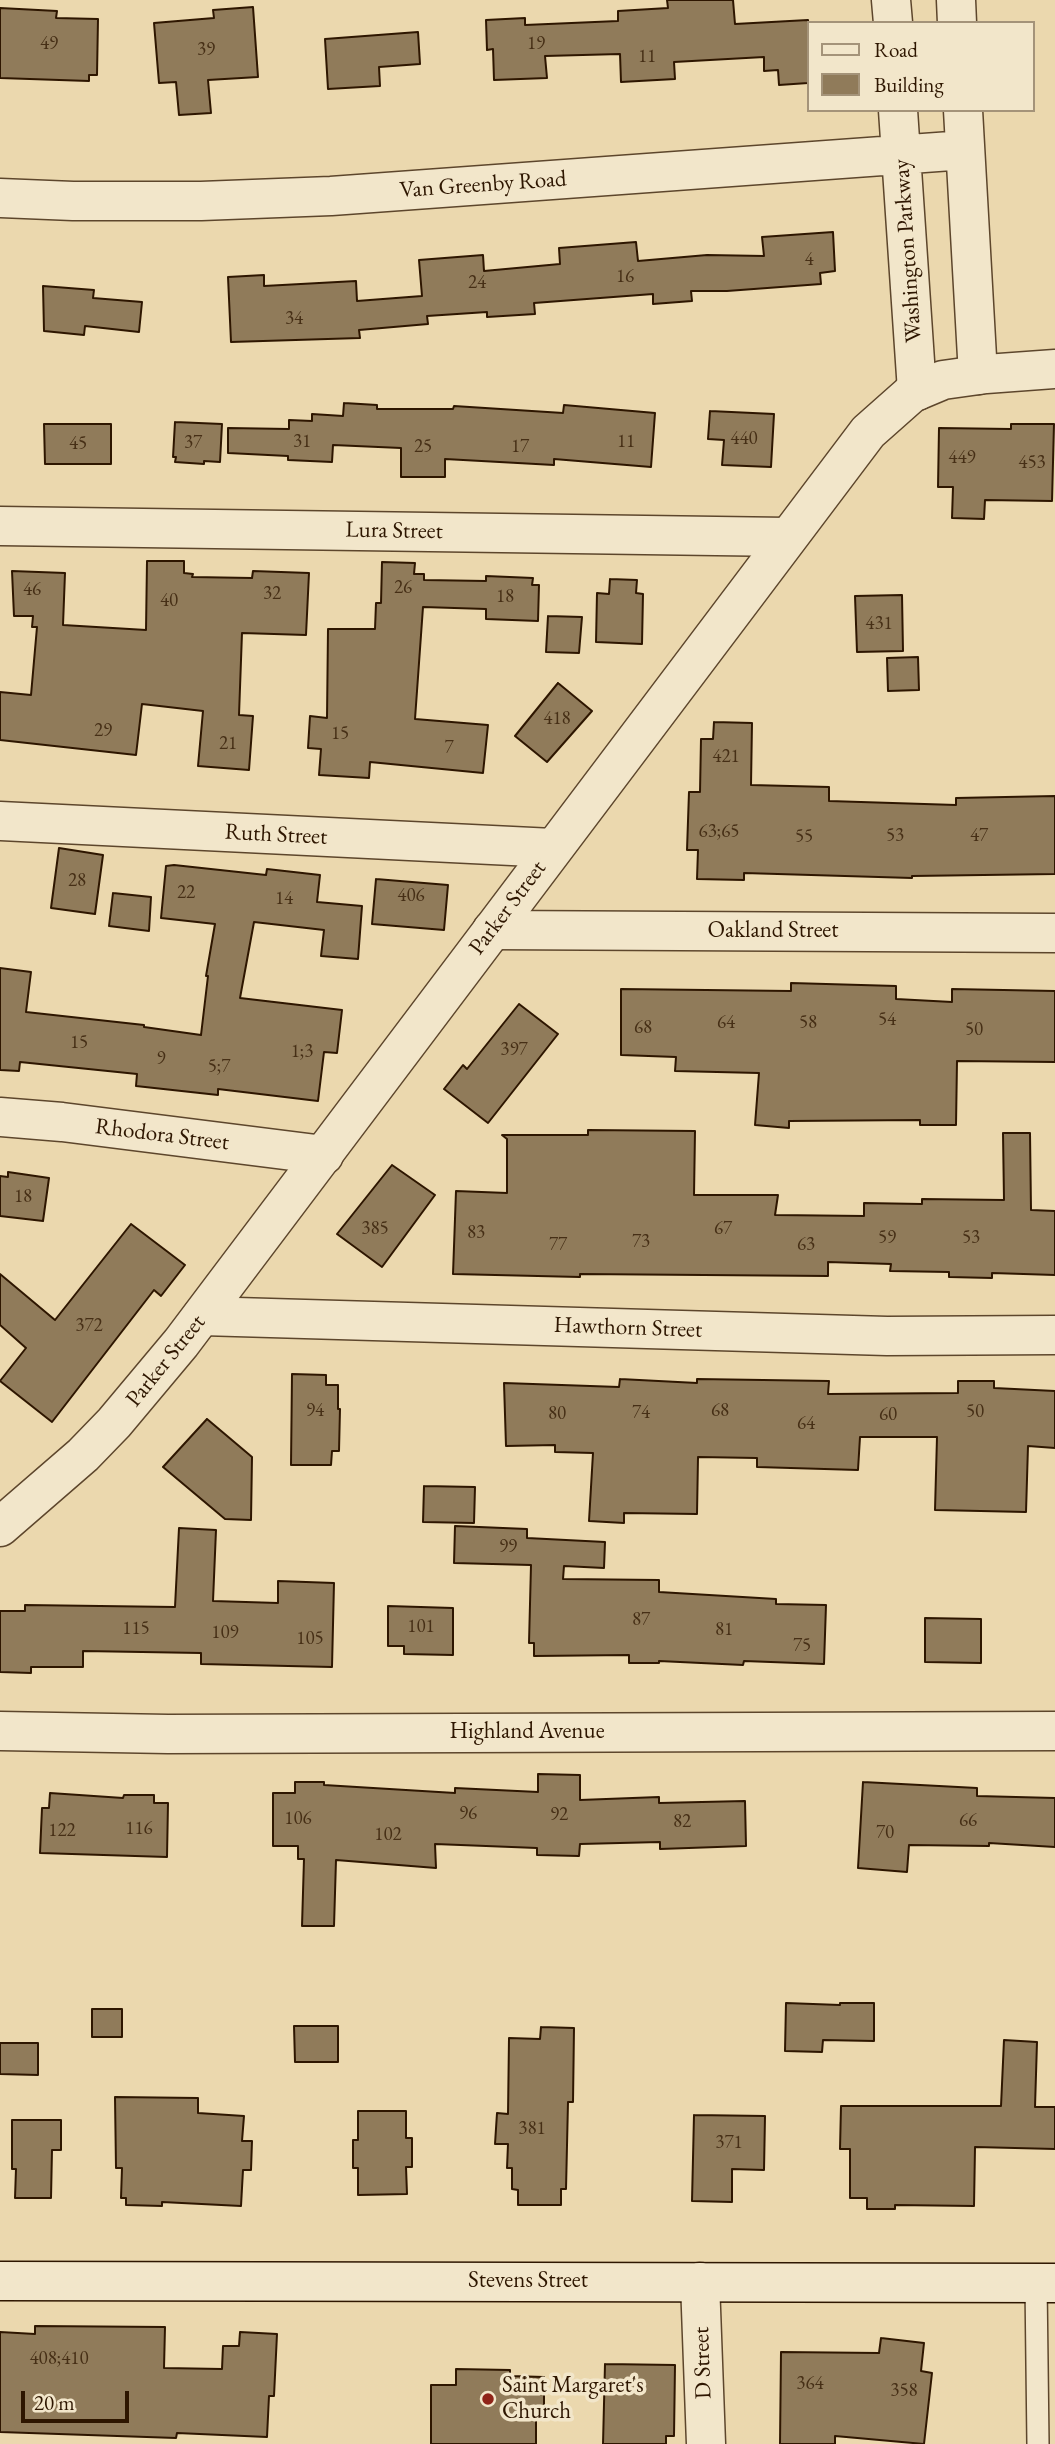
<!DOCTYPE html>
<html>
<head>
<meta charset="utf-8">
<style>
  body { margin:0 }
  #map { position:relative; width:1055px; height:2444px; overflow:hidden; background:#ebd8ae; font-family:"EB Garamond",serif }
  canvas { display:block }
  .legend { position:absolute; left:807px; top:21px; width:228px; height:91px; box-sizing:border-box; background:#f2e6ca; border:2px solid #a49379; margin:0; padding:9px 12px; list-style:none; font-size:21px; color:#2e1600 }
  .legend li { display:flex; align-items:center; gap:14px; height:35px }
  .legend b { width:35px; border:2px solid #a49379 }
  .scale { position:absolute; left:21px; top:2391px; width:108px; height:32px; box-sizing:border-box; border:4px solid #2e1600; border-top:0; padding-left:9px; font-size:21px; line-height:24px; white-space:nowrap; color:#2e1600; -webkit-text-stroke:5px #f2e6ca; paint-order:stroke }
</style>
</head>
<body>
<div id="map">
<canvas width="1055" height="2444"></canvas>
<ul class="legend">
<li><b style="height:9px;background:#f2e6ca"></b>Road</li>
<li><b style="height:19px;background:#907b5a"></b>Building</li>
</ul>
<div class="scale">20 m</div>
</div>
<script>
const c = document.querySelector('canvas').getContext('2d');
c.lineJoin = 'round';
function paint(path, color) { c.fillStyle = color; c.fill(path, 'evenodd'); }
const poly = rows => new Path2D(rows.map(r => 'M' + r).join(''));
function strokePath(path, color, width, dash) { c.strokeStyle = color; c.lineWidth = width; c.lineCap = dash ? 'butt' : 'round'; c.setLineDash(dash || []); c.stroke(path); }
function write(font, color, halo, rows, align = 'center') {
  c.font = font + ' "EB Garamond",serif'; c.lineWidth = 7; c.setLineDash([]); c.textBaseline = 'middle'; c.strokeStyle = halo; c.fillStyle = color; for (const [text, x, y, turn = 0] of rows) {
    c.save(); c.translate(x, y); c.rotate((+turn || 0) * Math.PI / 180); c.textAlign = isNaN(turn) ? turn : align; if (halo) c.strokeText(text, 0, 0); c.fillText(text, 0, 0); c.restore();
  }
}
const building = poly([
  [667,0,733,0,735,24,808,20,808,83,779,85,778,70,764,71,764,57,674,62,675,79,621,82,620,54,545,56,547,78,494,80,493,49,487,50,486,20,525,18,525,25,618,21,618,11,668,8,667,0],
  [253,7,258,77,208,80,211,113,179,115,176,82,159,83,154,23,214,18,213,10,253,7],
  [0,8,57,11,56,18,98,19,97,75,89,75,89,81,0,78,0,8],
  [418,32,420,64,379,67,380,86,328,89,325,39,418,32],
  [833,232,835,271,820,273,821,284,727,291,691,291,692,301,653,304,653,294,534,303,535,314,487,317,487,312,427,316,428,324,359,330,360,338,231,342,228,277,264,275,264,286,356,281,357,301,422,296,419,260,483,255,484,271,560,264,559,248,636,242,638,261,707,255,764,256,762,237,833,232],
  [43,286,94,290,93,298,142,302,139,332,85,326,84,335,44,331,43,286],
  [344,403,377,405,377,409,453,409,454,406,563,413,564,405,655,413,651,467,554,459,554,465,445,459,445,477,401,477,401,448,333,445,332,462,288,460,288,456,228,453,228,428,289,429,289,420,312,421,312,414,343,416,344,403],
  [710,411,774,414,771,467,722,465,724,440,708,439,710,411],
  [175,422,222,424,220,462,204,461,204,464,175,462,176,457,173,457,175,422],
  [44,424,111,424,111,464,45,464,44,424],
  [1011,424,1054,424,1052,501,985,500,984,519,952,518,953,487,938,487,939,428,1011,429,1011,424],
  [147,561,184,561,184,573,193,574,192,577,252,578,253,571,309,573,306,635,242,633,239,715,253,716,249,770,198,766,203,711,142,704,136,755,0,740,0,692,31,695,37,627,32,627,33,616,14,616,12,571,65,573,63,625,146,630,147,561],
  [382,562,415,563,414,574,424,574,424,580,486,581,486,576,533,578,532,585,539,585,538,621,486,619,486,609,423,607,415,719,488,725,483,773,370,762,369,778,319,775,321,749,308,748,310,716,327,718,328,629,375,629,376,603,381,603,382,562],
  [610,579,637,580,636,593,643,594,642,644,596,642,597,593,609,594,610,579],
  [902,595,903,651,857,652,855,596,902,595],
  [548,616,582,617,579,653,546,652,548,616],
  [918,657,919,690,888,691,887,658,918,657],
  [558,683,592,711,547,762,515,736,558,683],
  [714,722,752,723,751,785,829,787,829,801,956,805,956,798,1055,796,1055,874,912,876,912,878,744,873,744,880,697,879,698,850,687,850,689,792,700,792,701,739,713,739,714,722],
  [59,848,103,855,95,914,51,908,59,848],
  [174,865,266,875,267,869,320,875,317,902,362,906,358,959,321,956,324,930,254,922,240,998,342,1010,337,1053,324,1052,318,1101,218,1089,218,1095,136,1086,137,1074,20,1062,19,1071,0,1070,0,968,31,972,26,1012,144,1025,144,1027,201,1035,208,976,206,976,215,924,161,918,166,866,174,865],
  [376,879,448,885,444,930,372,924,376,879],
  [113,893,151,897,149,931,109,926,113,893],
  [791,983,896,986,896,999,952,1002,952,989,1055,991,1055,1062,957,1061,956,1125,920,1125,920,1120,789,1121,789,1128,755,1125,759,1073,675,1071,676,1057,621,1055,621,989,791,991,791,983],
  [519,1004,558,1034,488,1123,444,1089,463,1065,467,1069,519,1004],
  [588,1130,695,1131,694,1195,778,1195,775,1215,864,1216,864,1203,922,1204,922,1199,1004,1200,1003,1133,1030,1133,1031,1210,1055,1211,1055,1275,992,1273,992,1278,949,1277,949,1272,890,1271,891,1264,828,1262,828,1276,580,1274,580,1277,453,1274,456,1191,507,1193,507,1139,502,1135,588,1135,588,1130],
  [392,1165,435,1195,382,1267,337,1234,392,1165],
  [8,1172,49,1178,43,1221,0,1216,0,1176,8,1177,8,1172],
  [131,1224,185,1265,161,1296,154,1290,52,1422,0,1381,26,1348,0,1325,0,1274,55,1320,131,1224],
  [292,1374,326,1375,326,1385,338,1385,338,1409,340,1409,339,1451,332,1451,331,1465,291,1465,292,1374],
  [620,1379,697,1383,697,1379,829,1381,828,1394,958,1393,958,1381,994,1381,994,1388,1055,1391,1055,1448,1028,1446,1026,1512,935,1510,937,1437,860,1437,858,1470,757,1467,757,1458,698,1457,697,1514,624,1513,624,1523,589,1521,593,1453,555,1452,555,1445,506,1446,504,1383,619,1387,620,1379],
  [207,1419,252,1457,251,1520,225,1519,163,1467,207,1419],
  [424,1486,475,1487,474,1523,423,1522,424,1486],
  [455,1526,527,1529,527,1538,605,1542,604,1568,564,1566,563,1579,659,1580,659,1592,776,1599,776,1604,826,1605,824,1664,744,1661,743,1665,659,1661,659,1663,629,1663,629,1655,534,1656,534,1643,529,1643,531,1565,454,1563,455,1526],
  [179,1528,216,1530,213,1601,278,1603,278,1581,334,1583,332,1667,201,1664,201,1653,83,1651,83,1667,31,1667,31,1673,0,1672,0,1611,25,1611,25,1605,175,1607,179,1528],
  [388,1606,453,1608,453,1655,404,1654,404,1646,388,1646,388,1606],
  [925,1618,981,1619,981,1663,925,1662,925,1618],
  [538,1774,580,1775,580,1800,659,1797,659,1803,745,1801,746,1846,660,1849,660,1842,580,1844,579,1856,537,1855,537,1848,435,1844,436,1868,336,1860,334,1926,302,1926,304,1859,298,1859,298,1846,273,1846,273,1793,295,1793,295,1782,324,1782,324,1785,455,1793,455,1788,538,1792,538,1774],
  [863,1782,977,1788,977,1796,1055,1798,1055,1847,989,1843,989,1846,909,1845,907,1872,858,1868,863,1782],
  [50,1793,123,1798,124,1795,154,1795,154,1803,168,1803,167,1857,40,1853,42,1808,49,1808,50,1793],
  [786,2003,840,2005,840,2003,874,2003,874,2041,823,2040,822,2052,785,2051,786,2003],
  [92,2009,122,2009,122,2037,92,2037,92,2009],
  [294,2026,338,2026,338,2062,295,2062,294,2026],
  [541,2027,574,2028,573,2102,568,2102,566,2189,561,2189,561,2205,518,2205,518,2190,512,2189,512,2168,507,2168,508,2144,495,2144,497,2113,508,2114,509,2038,540,2039,541,2027],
  [1004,2040,1037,2042,1035,2107,1055,2107,1055,2149,975,2147,974,2206,895,2205,895,2209,867,2209,867,2198,850,2198,850,2149,840,2149,841,2106,1001,2106,1004,2040],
  [0,2043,38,2043,38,2075,0,2074,0,2043],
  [115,2097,198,2098,198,2113,244,2116,242,2141,252,2141,251,2170,243,2170,241,2206,162,2202,162,2206,126,2205,126,2198,121,2198,122,2168,116,2168,115,2097],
  [358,2111,406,2111,406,2138,412,2138,412,2167,406,2167,407,2194,358,2195,358,2168,353,2168,353,2140,358,2140,358,2111],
  [694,2115,765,2116,764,2170,732,2169,732,2202,692,2201,694,2115],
  [12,2120,61,2120,61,2150,52,2150,51,2198,15,2198,16,2169,12,2169,12,2120],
  [35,2326,165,2327,164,2368,222,2369,223,2346,239,2346,240,2332,277,2334,274,2396,269,2396,267,2437,177,2433,176,2438,0,2432,0,2332,35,2334,35,2326],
  [881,2338,924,2343,921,2371,932,2373,924,2444,835,2436,835,2444,780,2444,781,2352,879,2353,881,2338],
  [605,2364,675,2365,674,2436,666,2436,666,2444,603,2444,605,2364],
  [456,2369,510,2370,510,2376,544,2377,544,2413,536,2413,536,2444,431,2444,431,2385,456,2385,456,2369]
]);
paint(building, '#907b5a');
strokePath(building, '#2e1600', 2);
const service = poly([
  [1036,2283,1038,2444]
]);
const minor = poly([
  [891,0,893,23],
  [956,0,957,23],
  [898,110,917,391],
  [963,110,978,375],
  [0,198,73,201,201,201,331,196,965,150],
  [0,526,788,537],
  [0,821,553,848],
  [492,930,1055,933],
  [0,1117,62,1122,324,1155],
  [202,1316,887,1336,1055,1335],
  [0,1731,168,1734,1055,1731],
  [700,2282,706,2444]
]);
const tertiary = poly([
  [0,1527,83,1455,114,1423,181,1343,868,432,912,393,943,380,986,374,1055,369]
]);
const secondary = poly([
  [0,2281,1055,2283]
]);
strokePath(service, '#5d462c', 24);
strokePath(minor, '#5d462c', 41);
strokePath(tertiary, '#5d462c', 41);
strokePath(secondary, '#2e1600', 41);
strokePath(service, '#f2e6ca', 21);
strokePath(minor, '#f2e6ca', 38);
strokePath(tertiary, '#f2e6ca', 38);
strokePath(secondary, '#f2e6ca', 38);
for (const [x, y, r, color] of [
  [488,2399,7,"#8f2418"]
]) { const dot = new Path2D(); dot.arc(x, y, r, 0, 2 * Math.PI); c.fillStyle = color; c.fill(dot); strokePath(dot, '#f2e6ca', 2.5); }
write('19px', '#462f16', null, [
  ["49",49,44],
  ["19",536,44],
  ["39",206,50],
  ["11",647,57],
  ["4",809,260],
  ["16",625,277],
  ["24",477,283],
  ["34",294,319],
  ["440",744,439],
  ["31",302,442],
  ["11",626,442],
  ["37",193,443],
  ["45",78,444],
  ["25",423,447],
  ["17",520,447],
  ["449",962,458],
  ["453",1032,463],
  ["26",403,588],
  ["46",32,590],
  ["32",272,594],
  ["18",505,597],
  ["40",169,601],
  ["431",879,624],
  ["418",557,719],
  ["29",103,731],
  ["15",340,734],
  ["21",228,744],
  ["7",449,748],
  ["421",726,757],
  ["63;65",719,832],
  ["53",895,836],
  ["47",979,836],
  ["55",804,837],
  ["28",77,881],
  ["22",186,893],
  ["406",411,896],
  ["14",284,899],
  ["54",887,1020],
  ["64",726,1023],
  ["58",808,1023],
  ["68",643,1028],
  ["50",974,1030],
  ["15",79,1043],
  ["397",514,1050],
  ["1;3",302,1052],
  ["9",161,1059],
  ["5;7",219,1067],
  ["18",23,1197],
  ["385",375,1229],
  ["67",723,1229],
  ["83",476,1233],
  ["59",887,1238],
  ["53",971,1238],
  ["73",641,1242],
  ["77",558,1245],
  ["63",806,1245],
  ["372",89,1326],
  ["94",315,1411],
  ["68",720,1411],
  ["50",975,1412],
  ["74",641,1413],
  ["80",557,1414],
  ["60",888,1415],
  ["64",806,1424],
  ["99",508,1547],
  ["87",641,1620],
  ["101",421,1627],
  ["115",136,1629],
  ["81",724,1630],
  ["109",225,1633],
  ["105",310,1639],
  ["75",802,1646],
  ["96",468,1814],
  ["92",559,1815],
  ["106",298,1819],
  ["66",968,1821],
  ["82",682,1822],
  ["116",139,1829],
  ["122",62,1831],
  ["70",885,1833],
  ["102",388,1835],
  ["381",532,2129],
  ["371",729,2143],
  ["408;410",59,2359],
  ["364",810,2384],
  ["358",904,2391]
]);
write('23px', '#2e1600', '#f2e6ca', [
  ["Van Greenby Road",483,185,-4],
  ["Washington Parkway",908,251,-94],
  ["Lura Street",394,531,1],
  ["Ruth Street",276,835,3],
  ["Parker Street",508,908,-53],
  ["Oakland Street",773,931],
  ["Rhodora Street",162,1135,7],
  ["Hawthorn Street",628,1328,2],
  ["Parker Street",166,1361,-51],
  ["Highland Avenue",527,1732],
  ["Stevens Street",528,2281],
  ["D Street",703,2363,-92]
]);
write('23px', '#2e1600', '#f2e6ca', [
  ["Saint Margaret's",502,2386],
  ["Church",502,2412]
], 'left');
</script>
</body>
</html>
